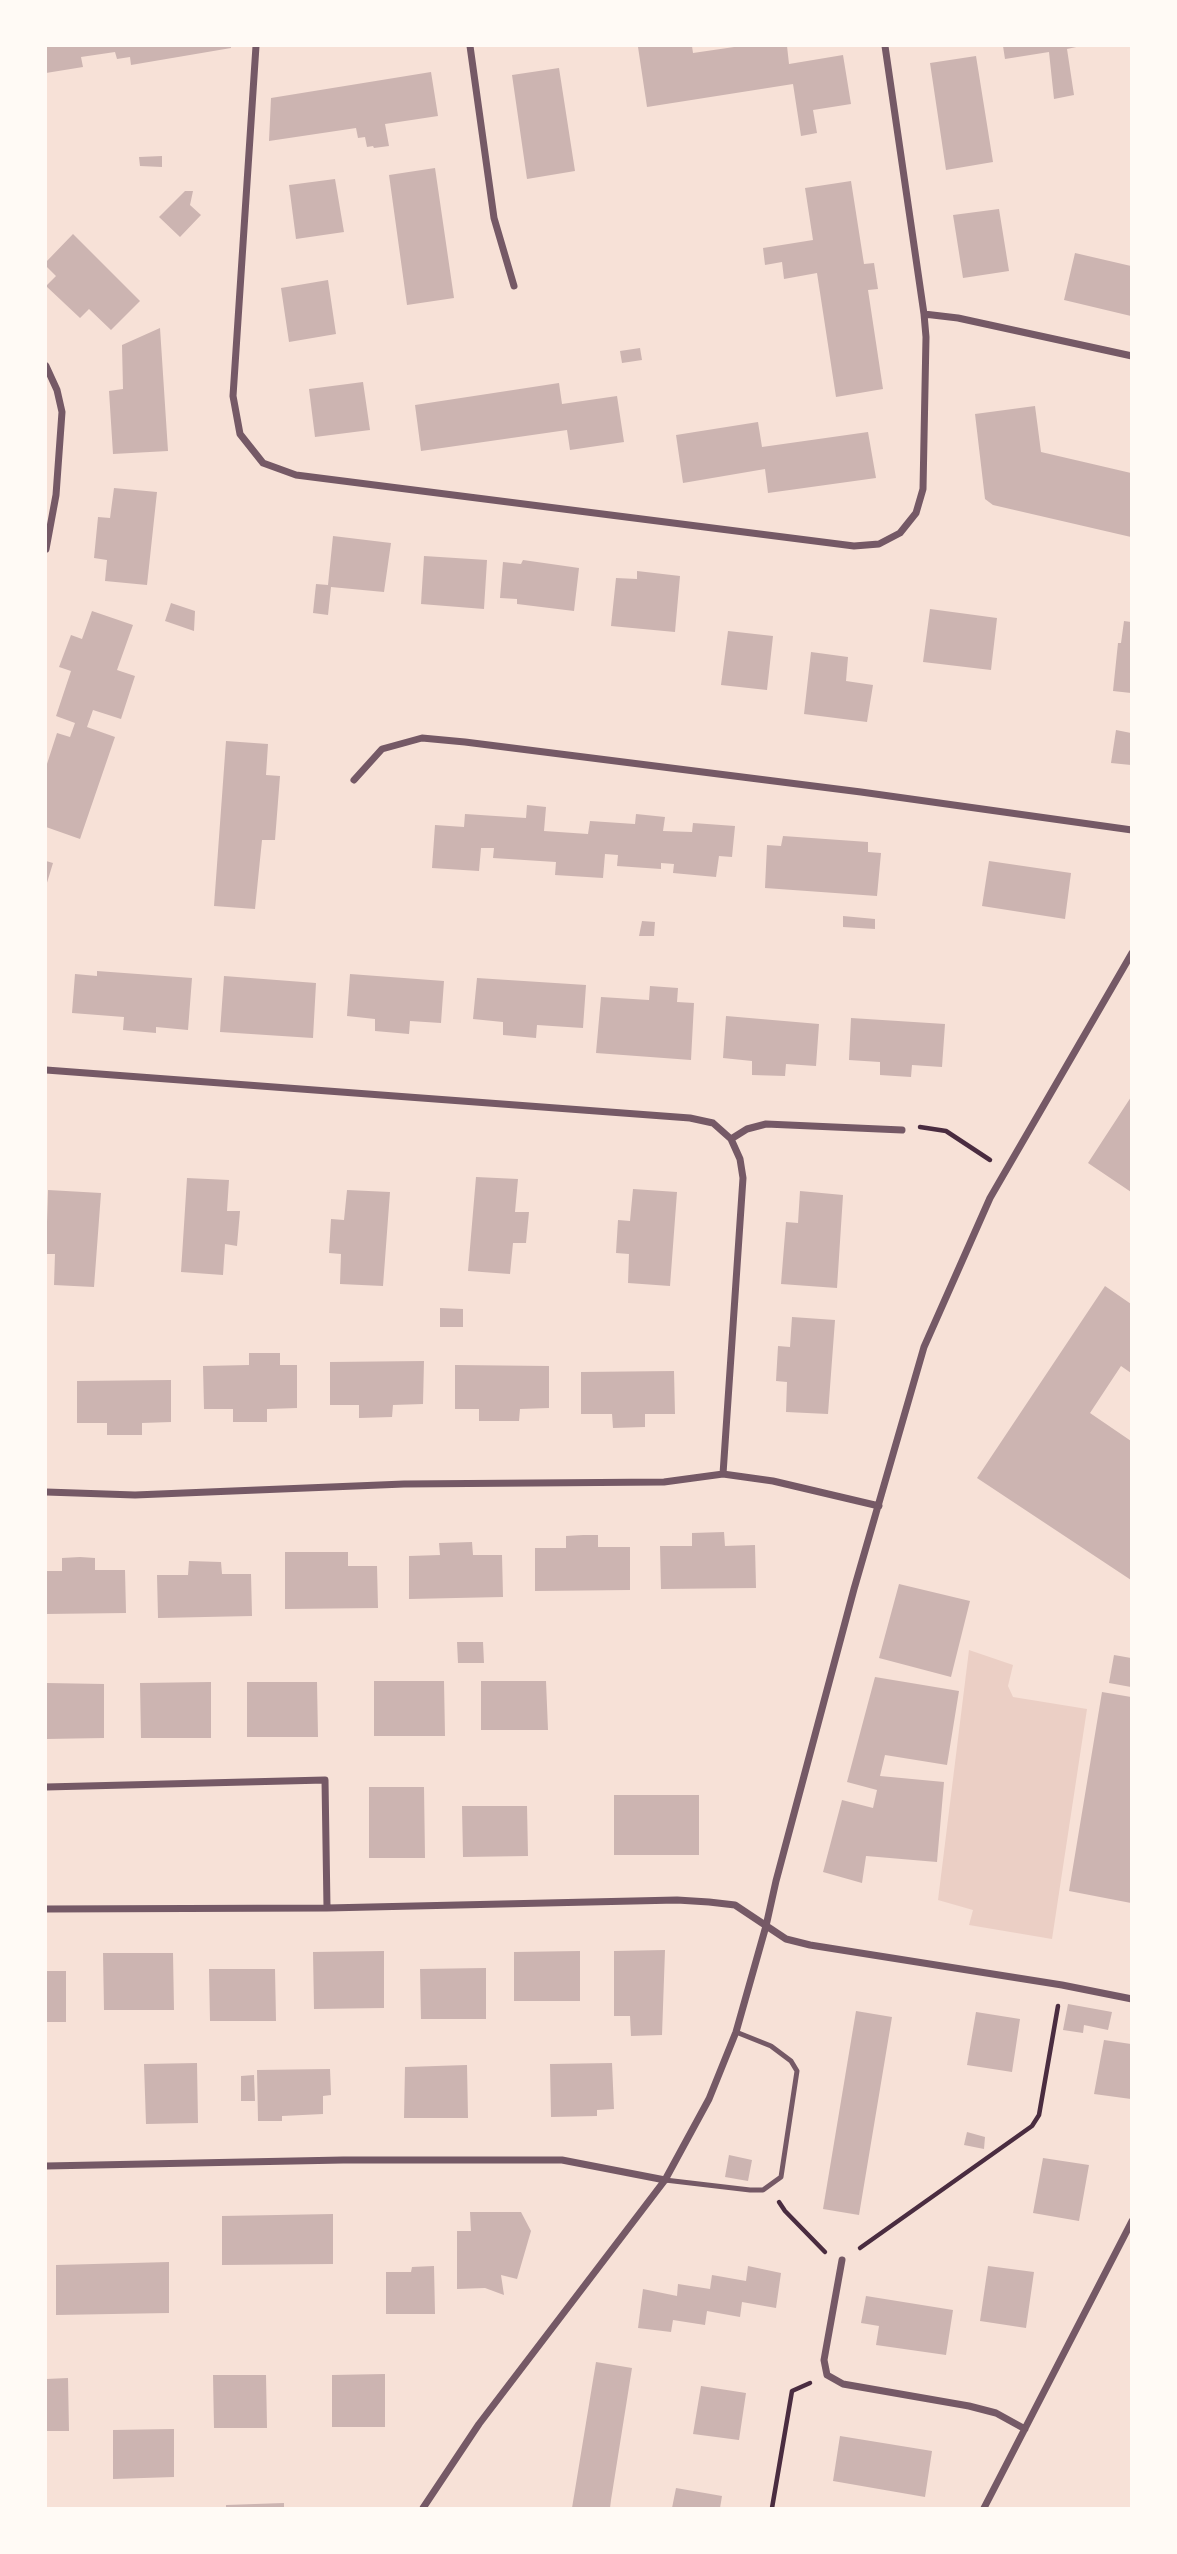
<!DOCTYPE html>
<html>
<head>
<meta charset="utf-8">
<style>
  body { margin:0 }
  #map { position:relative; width:1177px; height:2554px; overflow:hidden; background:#f7e1d7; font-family:Figtree,sans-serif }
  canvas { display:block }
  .frame { position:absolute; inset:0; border:47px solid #fffaf5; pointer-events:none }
</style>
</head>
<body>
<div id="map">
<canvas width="1177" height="2554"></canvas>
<div class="frame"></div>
</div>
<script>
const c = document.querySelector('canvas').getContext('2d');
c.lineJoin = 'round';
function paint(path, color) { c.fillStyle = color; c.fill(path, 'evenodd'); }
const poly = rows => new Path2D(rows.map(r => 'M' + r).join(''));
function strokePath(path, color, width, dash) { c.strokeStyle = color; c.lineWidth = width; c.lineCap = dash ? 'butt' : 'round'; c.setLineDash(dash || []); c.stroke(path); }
paint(poly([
  [969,1650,1013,1665,1008,1686,1013,1697,1087,1709,1052,1939,969,1925,973,1910,938,1900]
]), '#ebcfc5');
paint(poly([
  [46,46,231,46,231,48,131,65,130,57,117,59,115,52,81,57,83,67,46,73],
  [645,46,692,46,693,53,741,46,787,46,789,64,843,55,851,104,813,110,817,133,801,136,793,84,647,107,638,47],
  [1003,46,1081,46,1067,49,1074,95,1054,99,1049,52,1005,59],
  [976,56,993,162,946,170,930,63],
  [559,68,575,171,527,179,512,75],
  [431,72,438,116,385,124,389,146,374,148,373,146,367,147,365,137,358,138,356,128,269,141,271,98],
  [162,156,162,167,140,166,139,157],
  [435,168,454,298,407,305,389,175],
  [335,179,344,232,296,239,289,185],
  [851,181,864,264,874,263,878,289,868,290,883,389,836,397,817,273,784,279,782,262,765,265,763,248,813,240,805,188],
  [185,191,193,191,190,205,201,215,180,237,159,217],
  [999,209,1009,271,963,278,953,215],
  [73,234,140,301,111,330,89,309,80,318,46,286,56,276,46,266,46,262],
  [1075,253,1131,266,1131,316,1064,300],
  [328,280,336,334,289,342,281,288],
  [160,328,168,451,113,454,109,391,123,389,122,345],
  [640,348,642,360,622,363,620,351],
  [363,382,370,430,315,437,309,389],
  [559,383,562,404,617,396,624,442,570,450,567,430,421,451,415,405],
  [1035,406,1041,452,1131,473,1131,537,993,505,985,499,975,414],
  [758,422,762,447,868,432,876,478,768,493,765,469,683,483,676,435],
  [114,488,157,492,147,585,105,581,107,560,94,558,98,517,110,518],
  [333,536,391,543,384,592,331,587,328,615,313,613,316,584,328,585],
  [424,556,487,560,484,609,421,604],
  [523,560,579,568,574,611,517,604,517,599,500,598,503,562,521,564],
  [637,571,680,576,675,632,611,626,616,578,637,579],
  [171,603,195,611,194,631,165,621],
  [930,609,997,618,991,670,923,662],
  [92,611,133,625,117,670,135,676,121,719,93,710,87,727,115,737,80,839,46,827,46,767,57,733,70,737,75,723,56,716,71,671,59,667,71,635,82,639],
  [1124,621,1131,622,1131,693,1113,691,1118,643,1121,643],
  [728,631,773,636,767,690,721,685],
  [811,652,848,657,846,681,873,685,867,722,804,714],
  [1116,730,1131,733,1131,765,1111,763],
  [226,741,268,744,266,775,280,776,275,840,262,840,255,909,214,906],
  [527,805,546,807,544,831,588,834,590,821,635,824,636,814,665,817,663,831,692,832,693,823,735,826,732,857,719,856,716,877,673,873,674,864,661,863,661,869,617,866,618,855,605,854,603,878,555,875,556,862,493,858,494,848,481,848,479,871,432,868,435,825,464,827,465,814,526,818],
  [783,836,868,842,868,852,881,853,877,896,765,888,767,845,781,846],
  [46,861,53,863,46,886],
  [989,861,1071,873,1065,919,982,906],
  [843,916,875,919,875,929,843,927],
  [642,921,655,922,654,936,639,936],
  [97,971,192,978,188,1030,156,1027,156,1033,123,1030,124,1017,72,1013,75,974,97,976],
  [350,974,444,981,441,1023,410,1021,409,1034,375,1031,375,1019,347,1016],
  [224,976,316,983,313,1038,220,1032],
  [477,978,586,985,583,1028,537,1025,536,1038,503,1035,503,1022,473,1019],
  [650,986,678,988,677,1002,694,1003,691,1060,596,1053,601,997,649,1000],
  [726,1016,819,1024,816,1066,786,1064,785,1076,752,1075,752,1061,723,1058],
  [851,1018,945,1024,942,1067,912,1065,911,1077,880,1075,880,1062,849,1060],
  [1131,1097,1131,1192,1088,1163],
  [476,1177,518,1179,515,1212,529,1212,526,1243,513,1243,510,1274,468,1271],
  [187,1178,229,1180,227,1211,240,1211,237,1246,225,1244,223,1275,181,1272],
  [633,1189,677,1192,670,1286,628,1283,629,1254,616,1253,618,1220,630,1221],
  [48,1190,101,1193,94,1287,54,1285,55,1254,46,1254],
  [347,1190,390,1192,383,1286,340,1284,341,1254,329,1253,331,1219,344,1220],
  [800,1191,843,1195,837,1288,781,1284,786,1222,798,1223],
  [1105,1286,1131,1304,1131,1373,1121,1366,1090,1413,1131,1441,1131,1580,977,1478],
  [440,1308,463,1309,463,1327,440,1327],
  [792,1317,835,1320,828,1414,786,1412,787,1382,776,1381,778,1346,790,1347],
  [249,1353,280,1353,280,1365,297,1365,297,1408,267,1409,267,1422,233,1422,233,1409,204,1409,203,1366,249,1365],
  [424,1361,423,1404,393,1405,392,1417,359,1418,359,1405,330,1405,330,1362],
  [455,1365,549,1366,549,1408,520,1409,519,1421,479,1421,479,1409,455,1409],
  [674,1371,675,1414,645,1414,645,1427,613,1428,612,1414,581,1414,581,1372],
  [171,1380,171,1422,142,1423,142,1435,107,1435,107,1423,77,1423,77,1381],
  [724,1532,725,1546,755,1545,756,1588,661,1589,660,1546,692,1546,692,1533],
  [583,1535,598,1535,598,1547,630,1547,630,1590,535,1591,535,1548,566,1548,566,1536],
  [472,1542,473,1555,502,1555,503,1597,409,1599,409,1556,440,1555,439,1543],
  [285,1552,348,1552,348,1566,377,1566,378,1608,285,1609],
  [80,1557,95,1558,95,1570,125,1570,126,1613,46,1614,46,1571,62,1571,62,1558],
  [189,1561,221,1562,222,1574,251,1574,252,1616,158,1618,157,1575,188,1575],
  [899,1584,970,1601,951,1677,879,1658],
  [457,1642,483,1642,484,1663,458,1663],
  [1114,1655,1131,1658,1131,1687,1109,1683],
  [875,1677,959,1691,947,1765,885,1755,880,1776,944,1782,937,1862,866,1856,862,1883,823,1872,842,1800,873,1808,877,1790,847,1782],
  [374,1681,444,1681,445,1736,374,1736],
  [481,1681,546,1681,548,1730,481,1730],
  [211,1682,211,1738,141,1738,140,1683],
  [247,1682,317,1682,318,1737,247,1737],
  [46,1683,104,1684,104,1738,46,1739],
  [1102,1692,1131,1697,1131,1903,1069,1891],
  [369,1787,424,1787,425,1858,369,1858],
  [614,1795,699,1795,699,1855,614,1855],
  [462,1806,527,1806,528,1856,463,1857],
  [665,1950,662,2035,631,2036,630,2016,614,2016,614,1951],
  [384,1951,384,2008,314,2009,313,1952],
  [580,1951,580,2001,514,2001,514,1952],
  [103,1953,173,1953,174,2010,104,2010],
  [486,1968,486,2019,421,2019,420,1969],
  [209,1969,275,1969,276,2021,210,2021],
  [46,1971,66,1971,66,2022,46,2022],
  [1068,2004,1112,2012,1108,2030,1084,2025,1083,2033,1063,2030],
  [856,2011,892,2017,859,2215,823,2209],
  [976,2012,1020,2019,1012,2072,967,2065],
  [1104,2040,1131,2044,1131,2099,1094,2094],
  [197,2063,198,2123,146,2124,144,2064],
  [612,2063,614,2109,597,2110,597,2116,551,2117,550,2064],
  [467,2065,468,2118,404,2118,405,2067],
  [330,2069,331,2095,323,2096,323,2114,282,2116,282,2121,258,2121,257,2070],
  [254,2075,255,2101,241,2101,241,2076],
  [967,2132,985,2137,984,2149,964,2145],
  [729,2155,752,2160,748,2181,725,2177],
  [1043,2158,1089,2165,1079,2221,1033,2213],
  [470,2212,521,2212,531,2231,517,2279,501,2275,504,2295,485,2288,457,2289,457,2231,471,2231],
  [333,2214,333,2264,222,2265,222,2216],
  [169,2262,169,2313,56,2315,56,2265],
  [434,2266,435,2314,386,2314,386,2272,411,2272,412,2267],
  [748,2266,781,2273,776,2308,742,2302,740,2317,707,2311,705,2325,673,2320,671,2332,638,2328,643,2289,677,2296,678,2284,710,2289,712,2275,746,2281],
  [988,2266,1034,2272,1026,2328,980,2321],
  [866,2296,953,2310,946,2355,876,2345,879,2326,861,2323],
  [596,2362,632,2368,611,2500,610,2508,572,2508],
  [385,2374,385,2427,332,2427,332,2375],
  [213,2375,266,2375,267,2428,214,2428],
  [68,2378,69,2431,46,2431,46,2379],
  [701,2386,746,2393,739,2440,693,2434],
  [174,2429,174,2477,113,2479,113,2430],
  [840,2436,932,2451,925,2497,833,2481],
  [676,2488,722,2496,720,2508,672,2508],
  [284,2503,284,2508,226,2508,226,2505]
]), '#ccb4b1');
strokePath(poly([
  [920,1127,946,1131,990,1160],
  [779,2202,785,2211,825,2252],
  [860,2248,1032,2126,1039,2115,1058,2006],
  [772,2508,792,2391,810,2383]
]), '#4a2c40', 4.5);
strokePath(poly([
  [665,2180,750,2190,763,2190,781,2177,797,2071,791,2061,771,2046,736,2032]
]), '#755966', 5);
strokePath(poly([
  [256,46,233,396,240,434,263,463,296,475,854,546,879,544,900,533,916,513,923,489,926,337,924,314,958,318,1132,356],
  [470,46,494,218,514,286],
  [885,46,924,314],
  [46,366,57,390,62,412,56,495,46,549],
  [354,780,382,749,422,738,465,742,861,792,1132,830],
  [46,1070,690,1118,713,1123,731,1139,740,1159,743,1178,723,1474],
  [731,1139,747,1129,766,1124,902,1130],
  [46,1492,135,1495,404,1484,664,1482,723,1474,773,1481,879,1506],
  [46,1787,325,1780,327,1908],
  [46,1909,327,1908,677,1900,709,1902,735,1905,786,1939,810,1945,1062,1985,1132,1999],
  [46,2166,343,2160,562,2160,665,2180],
  [842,2260,824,2360,827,2375,843,2384,969,2406,996,2413,1025,2429],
  [423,2508,479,2424,665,2180,709,2099,736,2032,766,1926,776,1881,854,1589,924,1347,990,1198,1132,953],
  [984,2508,1132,2221]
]), '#755966', 7);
</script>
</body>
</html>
